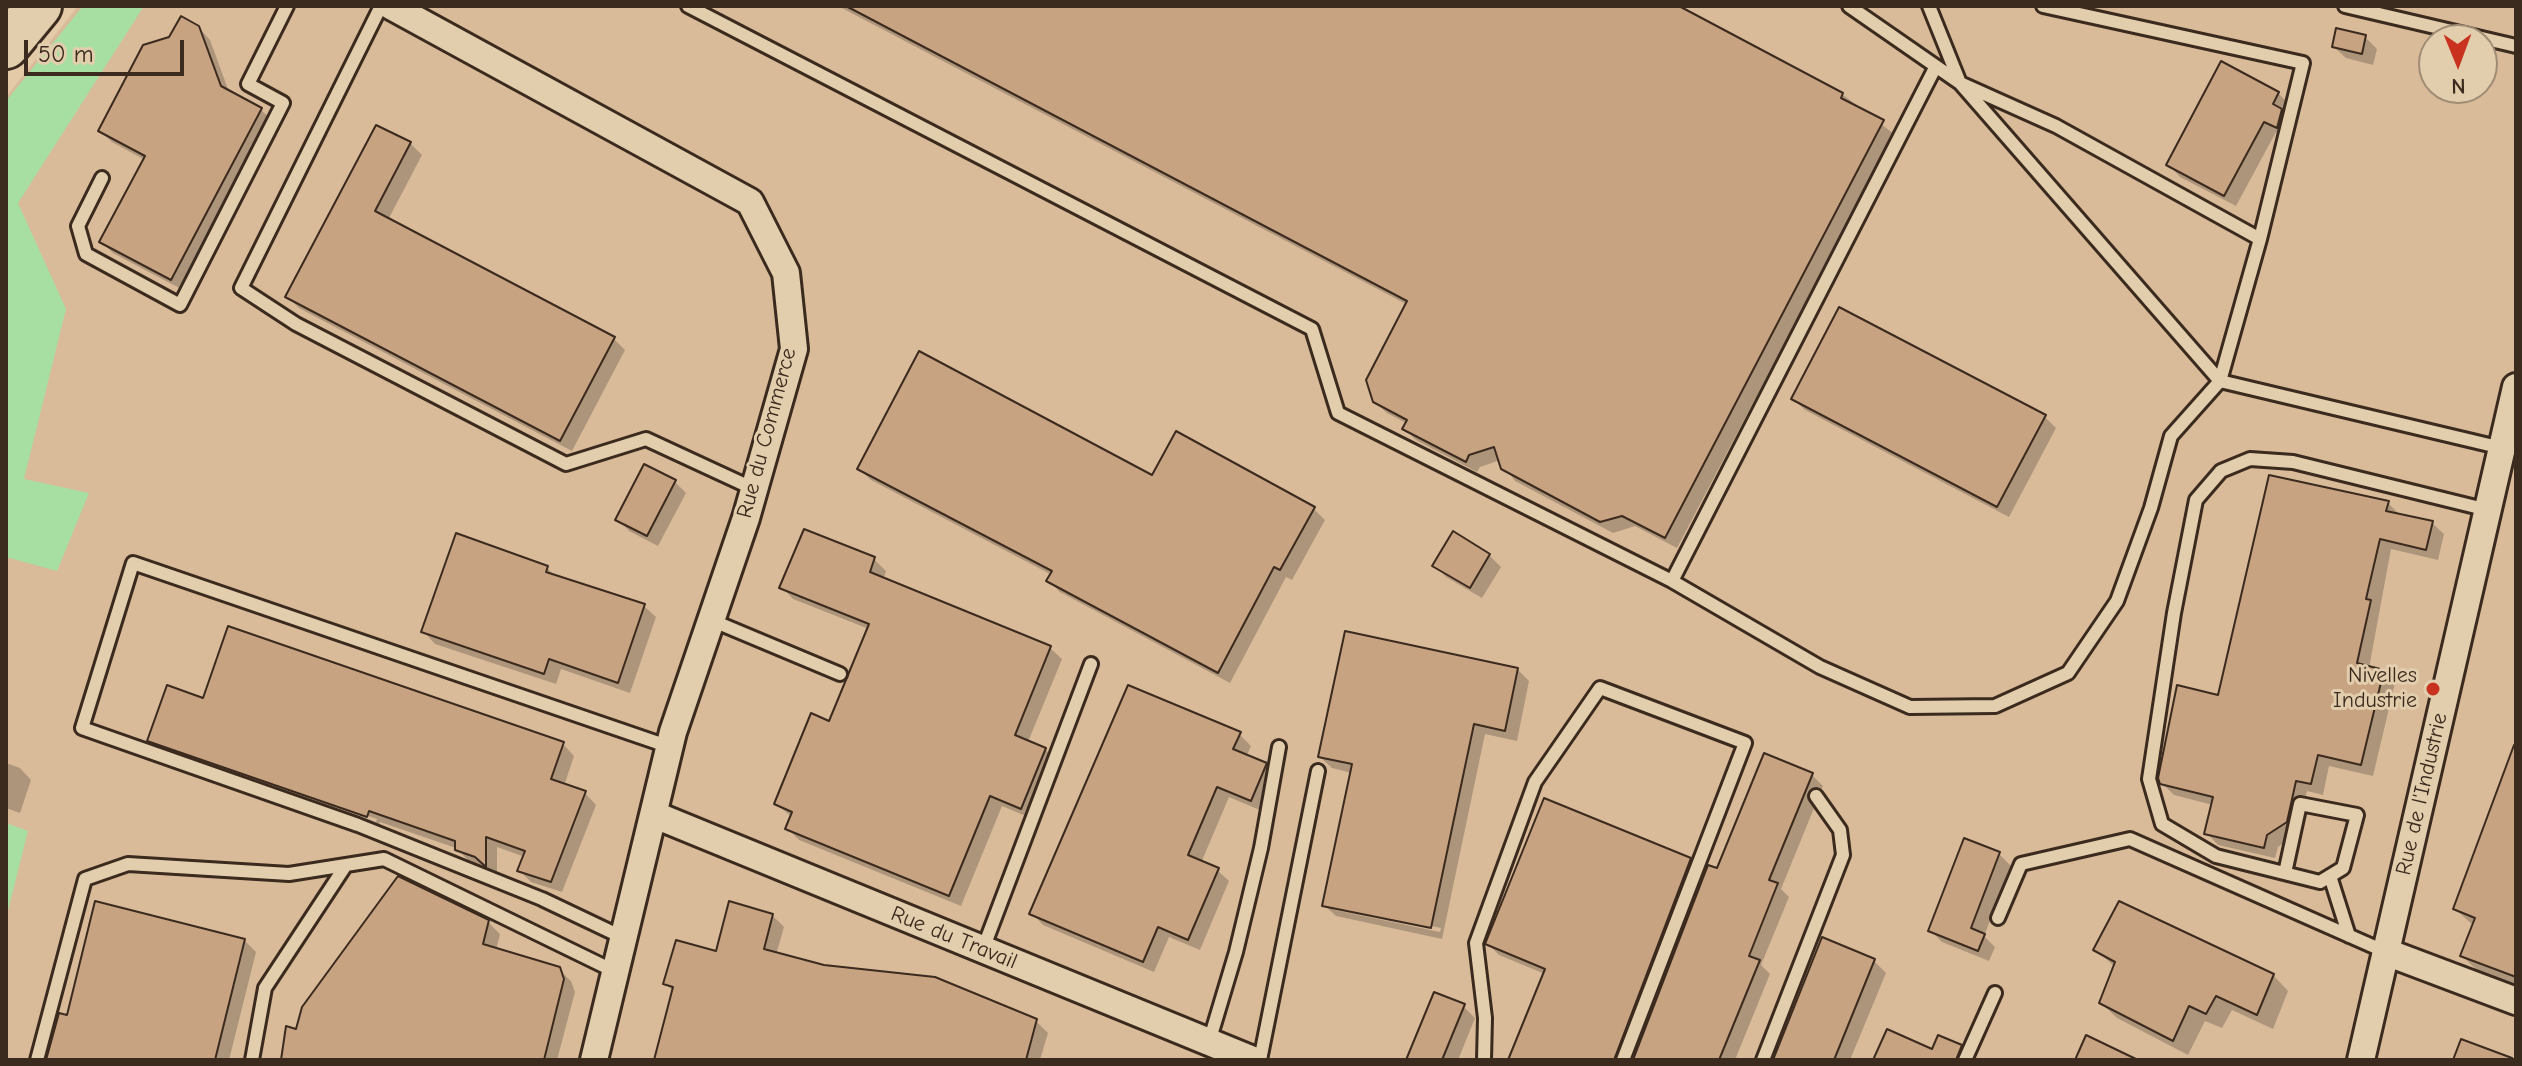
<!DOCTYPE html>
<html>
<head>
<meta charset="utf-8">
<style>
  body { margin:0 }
  #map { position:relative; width:2522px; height:1066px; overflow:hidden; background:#e5caa8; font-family:"Comic Neue",sans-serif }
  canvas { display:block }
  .frame { position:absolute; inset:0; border:8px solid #3b2a1e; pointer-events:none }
  .north { position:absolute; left:2418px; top:24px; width:80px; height:80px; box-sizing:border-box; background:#e2cead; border:2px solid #9f8c74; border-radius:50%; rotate:179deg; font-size:22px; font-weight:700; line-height:32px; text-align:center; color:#3b2a1e }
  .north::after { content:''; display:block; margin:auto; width:28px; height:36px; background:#c8321e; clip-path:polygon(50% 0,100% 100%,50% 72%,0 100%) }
  .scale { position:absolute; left:24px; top:40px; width:160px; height:36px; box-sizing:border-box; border:4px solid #3b2a1e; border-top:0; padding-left:10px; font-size:24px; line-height:28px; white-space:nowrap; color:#3b2a1e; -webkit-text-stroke:6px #e2cead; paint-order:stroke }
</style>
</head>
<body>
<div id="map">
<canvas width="2522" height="1066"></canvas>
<div class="frame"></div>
<div class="north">N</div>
<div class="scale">50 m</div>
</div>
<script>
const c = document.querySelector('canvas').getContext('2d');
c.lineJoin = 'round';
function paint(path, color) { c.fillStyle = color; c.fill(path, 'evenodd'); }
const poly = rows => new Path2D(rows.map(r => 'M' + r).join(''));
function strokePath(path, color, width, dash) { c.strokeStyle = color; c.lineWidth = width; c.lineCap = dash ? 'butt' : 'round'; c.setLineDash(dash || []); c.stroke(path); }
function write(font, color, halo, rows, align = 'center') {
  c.font = font + ' "Comic Neue",sans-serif'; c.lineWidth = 6; c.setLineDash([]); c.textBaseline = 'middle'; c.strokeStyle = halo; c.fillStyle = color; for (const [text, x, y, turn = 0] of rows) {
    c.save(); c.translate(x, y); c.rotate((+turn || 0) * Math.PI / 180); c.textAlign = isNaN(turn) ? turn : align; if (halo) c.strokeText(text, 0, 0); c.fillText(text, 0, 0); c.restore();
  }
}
paint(poly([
  [78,6,2516,6,2516,1060,6,1060,6,97],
  [2434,40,2482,40,2482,88,2434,88]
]), '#d9bb9a');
paint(poly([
  [83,6,144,6,18,203,66,309,24,479,89,493,57,571,6,557,6,101],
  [6,823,28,831,6,919]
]), '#a7dea2');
paint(poly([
  [838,6,1674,6,1842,94,1894,134,1677,548,1635,526,1613,533,1515,481,1500,460,1480,467,1477,472,1416,440,1405,429,1408,424,1387,413,1374,401,1408,305],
  [198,27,210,40,229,92,261,110,273,121,183,290,113,253,102,242,145,160,112,142,100,131],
  [2365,37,2377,49,2373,65,2346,58,2334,47],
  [2278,93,2290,105,2289,138,2276,132,2236,206,2180,177,2169,165],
  [410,143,422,155,388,220,613,338,625,350,572,451,299,308,288,297],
  [1793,399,2045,417,2056,428,2009,517,1805,410],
  [859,469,1314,509,1325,520,1292,580,1286,577,1230,683,1060,592,1049,581,1052,575,871,480],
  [675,482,686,493,658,546,629,531,618,519],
  [2388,503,2399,514,2432,523,2444,534,2438,560,2391,549,2369,668,2383,671,2395,683,2373,776,2329,766,2323,795,2307,791,2298,833,2278,847,2275,858,2218,845,2207,833,2213,805,2174,795,2162,783,2220,697],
  [805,531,874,559,886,571,883,580,1050,648,1062,659,1028,742,1045,749,1056,761,1033,819,1002,806,961,906,799,840,787,828,792,817,776,804,830,723,869,629,793,599,782,587],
  [1489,555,1501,567,1482,598,1446,577,1435,565],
  [547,568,557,578,644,606,656,617,630,693,561,669,556,684,435,644,424,632],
  [1517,669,1529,681,1517,741,1485,734,1442,939,1336,916,1324,905,1352,773,1332,768,1320,757],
  [1335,906,1441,928,1440,932,1335,910],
  [204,700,563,744,574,756,564,786,585,793,596,805,562,892,531,882,520,871,525,857,497,847,497,875,469,861,456,848,380,822,378,827,161,752,150,741],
  [161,744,377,819,376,822,161,748],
  [1239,734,1251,746,1246,757,1265,765,1277,777,1262,811,1229,797,1201,863,1217,870,1229,881,1200,950,1169,937,1154,972,1043,925,1032,913],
  [2516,746,2516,985,2478,971,2462,956,2474,926,2455,909],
  [6,763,20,768,31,780,20,813,6,808],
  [1812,775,1823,786,1781,889,1789,897,1761,965,1770,974,1735,1060,1635,1060,1718,871],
  [1965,841,1999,854,2011,866,1984,936,1995,947,1989,961,1942,942,1930,930],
  [1690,859,1702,871,1629,1060,1511,1060,1545,974,1499,955,1488,944],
  [772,915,784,927,776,955,1036,1021,1048,1033,1040,1060,655,1060,674,992,666,984],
  [488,922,500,934,496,950,558,969,571,981,575,992,557,1060,282,1060,298,1031],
  [1823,939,1874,961,1886,973,1850,1060,1774,1060],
  [244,940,256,952,229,1060,47,1060,68,1017],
  [2096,950,2273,975,2288,991,2273,1029,2232,1010,2222,1028,2205,1021,2188,1055,2117,1018,2101,1003,2115,967],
  [1463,1006,1475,1018,1458,1060,1408,1060],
  [1961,1046,1972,1060,1875,1060,1933,1052]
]), '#0003');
const building = poly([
  [846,6,1679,6,1843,93,1841,98,1884,120,1665,538,1622,516,1600,522,1501,469,1494,447,1469,455,1466,462,1402,429,1407,420,1373,402,1366,380,1407,301,846,6],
  [181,16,199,26,221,86,262,108,171,280,99,242,145,156,98,131,143,45,169,37,181,16],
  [2336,28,2366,35,2362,54,2332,47,2336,28],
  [2221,61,2279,92,2273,104,2282,109,2277,128,2264,122,2224,196,2166,165,2221,61],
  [376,125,411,142,375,211,615,337,560,441,285,297,376,125],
  [1839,307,2046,415,1997,507,1791,399,1839,307],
  [919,351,1152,475,1176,431,1315,507,1280,570,1274,567,1218,673,1046,581,1052,571,857,469,919,351],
  [644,464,676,480,647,536,615,520,644,464],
  [2269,475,2389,501,2386,511,2433,521,2426,550,2380,539,2366,599,2371,600,2357,663,2384,670,2361,765,2318,755,2311,784,2296,781,2287,822,2267,835,2264,848,2204,834,2213,797,2160,784,2158,778,2177,685,2218,695,2269,475],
  [804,529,875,557,870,572,1051,646,1015,735,1046,748,1021,809,990,796,949,896,785,829,792,812,774,804,811,713,829,721,869,624,779,588,804,529],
  [1453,531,1490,554,1470,588,1432,566,1453,531],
  [456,533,548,566,546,572,645,604,618,683,549,659,544,674,421,632,456,533],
  [228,626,564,742,551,779,586,791,551,882,517,871,525,851,486,837,486,867,475,857,455,850,455,841,369,811,367,817,147,741,167,685,203,698,228,626],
  [1345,631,1518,668,1505,731,1474,724,1431,928,1322,906,1352,764,1318,757,1345,631],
  [1128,685,1241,732,1233,749,1267,763,1251,801,1217,787,1188,855,1219,868,1188,940,1158,927,1143,962,1029,914,1128,685],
  [2514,745,2516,746,2516,977,2460,956,2475,918,2453,909,2514,745],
  [1764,753,1813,773,1769,880,1778,883,1749,956,1760,960,1719,1060,1633,1060,1708,865,1717,868,1764,753],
  [1544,798,1691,858,1614,1060,1508,1060,1545,969,1485,944,1544,798],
  [1964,838,2000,852,1971,928,1985,934,1978,951,1928,931,1964,838],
  [398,876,489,920,483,944,560,967,564,979,544,1060,281,1060,286,1026,296,1029,302,1007,398,876],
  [95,901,245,939,215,1060,46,1060,59,1013,67,1015,95,901],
  [729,901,773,914,764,949,824,965,935,977,1037,1019,1026,1060,654,1060,673,987,663,984,676,940,716,951,729,901],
  [2119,901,2274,974,2257,1015,2216,996,2206,1014,2189,1006,2173,1041,2099,1003,2115,962,2093,950,2119,901],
  [1822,937,1875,959,1834,1060,1773,1060,1822,937],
  [1434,992,1465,1004,1442,1060,1406,1060,1434,992],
  [1887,1029,1932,1049,1938,1035,1962,1045,1956,1060,1873,1060,1887,1029],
  [2086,1035,2138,1060,2075,1060,2086,1035],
  [2461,1039,2512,1058,2512,1060,2453,1060,2461,1039]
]);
paint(building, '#c8a382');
strokePath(building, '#3b2a1e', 2);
const lane = poly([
  [381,6,241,288,296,324,566,464,646,439,754,489],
  [688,6,1312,329,1338,413,1672,581,1820,667,1910,707,1995,706,2068,673,2117,601,2151,508,2171,436,2220,381,2260,239,2303,63,2043,6],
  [1849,6,1960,83,2220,381,2502,448],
  [1929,6,1960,83,2056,126,2260,239],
  [2345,6,2516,46],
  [102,178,78,226,86,254,180,305,283,103,248,84,287,6],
  [1672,581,1936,66],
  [711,620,840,674],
  [2285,873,2300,804,2357,815,2343,868,2320,882,2216,856,2162,824,2149,779,2174,613,2196,500,2221,471,2250,459,2293,462,2488,510],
  [2330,876,2349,936],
  [1998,918,2021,864,2130,839,2386,952],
  [624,938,542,899,358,825,82,728,133,563,670,747],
  [983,949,1091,664],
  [1209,1042,1236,952,1261,848,1279,747],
  [37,1060,85,879,128,864,289,874,384,859,616,972],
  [252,1060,265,988,346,865],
  [1260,1060,1318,771],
  [1484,1060,1485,1018,1476,943,1535,782,1600,688,1745,743,1623,1060],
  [1763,1060,1843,855,1840,830,1816,796],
  [1965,1060,1995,993]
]);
const street = poly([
  [391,6,750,202,786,273,794,349,746,518,673,732,594,1060],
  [655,815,1253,1060],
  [2386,952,2516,1001],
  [2361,1060,2516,387]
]);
const highway = poly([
  [6,46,39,6]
]);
strokePath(lane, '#3b2a1e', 18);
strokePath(street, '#3b2a1e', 32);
strokePath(highway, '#3b2a1e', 50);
strokePath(lane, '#e2cead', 12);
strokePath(street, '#e2cead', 26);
strokePath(highway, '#e2cead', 44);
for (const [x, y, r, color] of [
  [2433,689,8,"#c8321e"]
]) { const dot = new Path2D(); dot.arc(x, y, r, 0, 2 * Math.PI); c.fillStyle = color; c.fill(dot); strokePath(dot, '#e2cead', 3); }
write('22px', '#3b2a1e', '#e2cead', [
  ["Rue du Commerce",767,433,-75],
  ["Rue de l'Industrie",2422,794,-77],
  ["Rue du Travail",954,938,22]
]);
write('22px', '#3b2a1e', '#e2cead', [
  ["Nivelles",2417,676],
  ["Industrie",2417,701]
], 'right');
</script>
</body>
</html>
